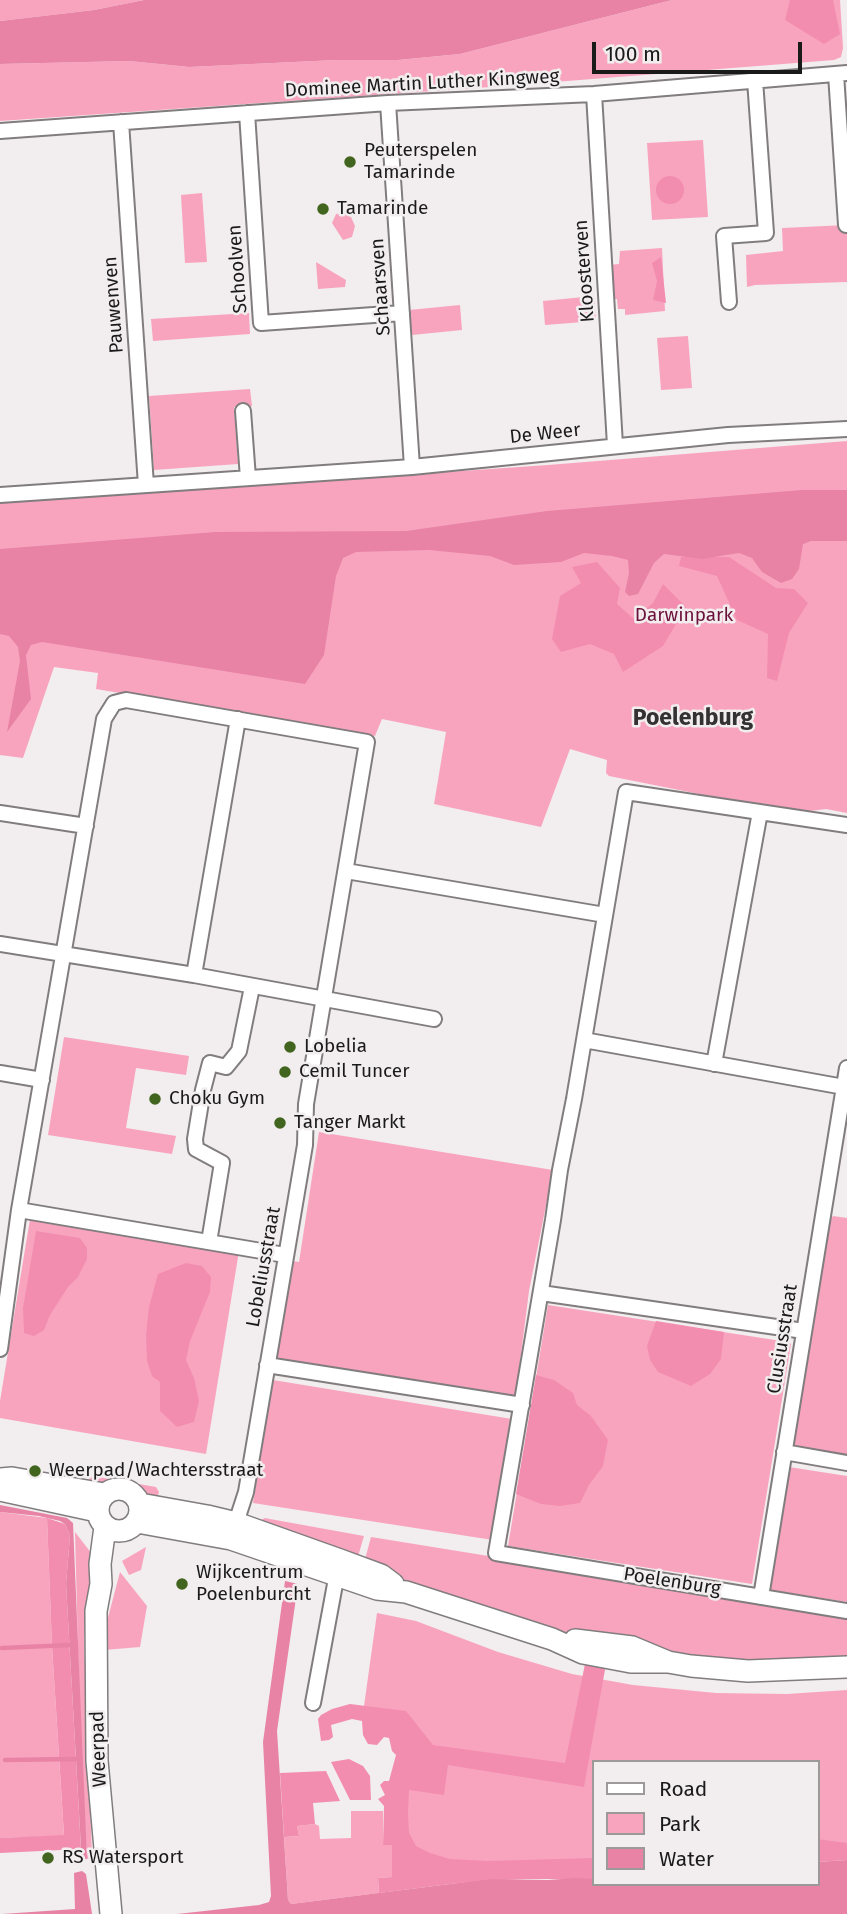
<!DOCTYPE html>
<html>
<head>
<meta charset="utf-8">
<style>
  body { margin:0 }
  #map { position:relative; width:847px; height:1914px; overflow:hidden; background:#f2edee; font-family:"Fira Sans",sans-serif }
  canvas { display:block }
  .legend { position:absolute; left:592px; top:1760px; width:228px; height:126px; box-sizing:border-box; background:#f2edee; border:2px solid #9c9999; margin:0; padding:9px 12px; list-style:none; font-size:21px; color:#1b1a1a }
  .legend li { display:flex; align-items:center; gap:14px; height:35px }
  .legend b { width:35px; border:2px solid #9c9999 }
  .scale { position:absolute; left:592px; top:42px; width:210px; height:32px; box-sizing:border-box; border:4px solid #1b1a1a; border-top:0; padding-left:9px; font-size:21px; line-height:24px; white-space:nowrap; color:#1b1a1a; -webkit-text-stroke:5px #f2edee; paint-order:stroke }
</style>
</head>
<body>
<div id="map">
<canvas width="847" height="1914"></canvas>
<ul class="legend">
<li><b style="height:9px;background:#fff"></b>Road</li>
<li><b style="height:19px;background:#f9a4bf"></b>Park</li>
<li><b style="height:19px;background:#e883a6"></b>Water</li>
</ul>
<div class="scale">100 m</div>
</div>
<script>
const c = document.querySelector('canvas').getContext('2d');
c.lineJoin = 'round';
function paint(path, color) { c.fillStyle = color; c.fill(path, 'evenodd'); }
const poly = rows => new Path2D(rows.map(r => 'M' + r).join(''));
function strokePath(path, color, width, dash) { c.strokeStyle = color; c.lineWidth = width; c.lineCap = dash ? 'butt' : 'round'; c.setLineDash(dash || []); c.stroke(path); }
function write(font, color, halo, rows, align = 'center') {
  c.font = font + ' "Fira Sans",sans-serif'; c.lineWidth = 5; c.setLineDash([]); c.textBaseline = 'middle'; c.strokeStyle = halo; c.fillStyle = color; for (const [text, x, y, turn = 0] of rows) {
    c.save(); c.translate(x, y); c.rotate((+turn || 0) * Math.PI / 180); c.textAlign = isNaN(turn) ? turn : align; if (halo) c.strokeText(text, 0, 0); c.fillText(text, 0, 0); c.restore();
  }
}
paint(poly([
  [0,0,144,0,94,10,0,21],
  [672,0,840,0,843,48,841,57,834,60,491,87,0,121,0,64,129,61,189,67,336,60,398,60,460,54],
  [703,140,708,217,652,220,647,143],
  [202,193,207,262,185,263,181,195],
  [346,213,351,217,355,226,352,237,343,240,332,223,336,214],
  [847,225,847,282,755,285,747,287,746,255,783,251,782,228],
  [662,248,665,311,625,315,625,309,618,309,617,299,610,299,609,265,619,264,620,251],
  [316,262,346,280,345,287,318,289],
  [594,296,596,321,545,325,543,301],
  [460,305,462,330,412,335,409,310],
  [249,313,250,334,153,341,151,319],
  [688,336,692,388,661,390,657,338],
  [250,389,252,406,234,407,238,464,154,470,149,396],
  [847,441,847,813,826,809,794,813,609,776,606,773,607,760,570,749,541,827,434,804,446,732,382,719,375,736,96,689,98,673,54,667,23,758,0,755,0,503,548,465],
  [64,1037,189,1056,186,1075,136,1068,126,1128,176,1136,172,1154,48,1135],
  [319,1132,553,1170,529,1291,515,1401,276,1363,292,1261,299,1262],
  [833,1216,847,1218,847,1457,793,1448,830,1220],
  [30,1219,239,1251,206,1454,0,1418,0,1401],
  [548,1305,788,1342,791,1344,752,1584,508,1546],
  [273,1380,512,1419,493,1540,253,1503],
  [789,1467,847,1476,847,1602,770,1590],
  [93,1476,156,1487,159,1492,156,1502,145,1497,137,1490,123,1483,87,1488,89,1479],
  [0,1512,47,1518,52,1646,64,1836,0,1838],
  [265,1518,270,1519,364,1536,357,1560,263,1526,261,1520],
  [75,1532,95,1558,84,1636,92,1857,87,1859,81,1767],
  [371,1537,847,1614,847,1657,757,1663,663,1652,620,1641,556,1632,430,1592,364,1563],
  [146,1547,141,1570,129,1575,122,1561],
  [120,1572,147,1606,140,1647,104,1650,105,1629],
  [377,1613,416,1621,498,1652,572,1674,633,1685,716,1693,787,1694,847,1690,847,1859,817,1861,817,1762,593,1762,593,1875,403,1886,402,1843,413,1740,364,1706],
  [351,1811,383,1811,383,1845,392,1845,392,1877,378,1878,379,1893,291,1904,288,1900,284,1837,299,1836,297,1826,315,1824,319,1826,320,1839,351,1838]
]), '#f9a4bf');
paint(poly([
  [790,0,833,0,840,34,824,44,785,20],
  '656 190a14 14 0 1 1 28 0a14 14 0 1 1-28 0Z',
  [661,257,666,303,653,300,657,281,652,263],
  [681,557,729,557,776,588,794,589,808,603,789,633,777,681,767,678,768,634,737,620,717,576,679,566],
  [597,562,620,588,617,604,634,619,653,603,663,584,686,607,663,646,623,672,614,654,590,644,561,652,552,639,560,596,581,583,572,567],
  [36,1231,80,1238,87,1248,87,1259,78,1277,68,1287,50,1315,44,1330,34,1336,24,1333,23,1308],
  [186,1263,202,1266,211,1277,210,1292,190,1341,186,1360,194,1378,199,1401,194,1422,177,1427,160,1411,160,1382,152,1376,147,1361,146,1335,149,1307,158,1274],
  [656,1321,724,1332,721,1359,710,1374,691,1386,658,1372,650,1360,647,1346],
  [536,1375,554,1380,573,1393,577,1405,591,1416,608,1440,603,1466,589,1485,580,1503,560,1506,541,1504,516,1494],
  [47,1518,65,1524,70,1535,66,1584,81,1849,0,1853,0,1838,64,1835,52,1646],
  [586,1659,606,1664,584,1787,448,1765,444,1795,409,1790,408,1813,409,1833,416,1846,430,1853,450,1859,487,1861,593,1858,593,1879,490,1879,379,1893,378,1878,392,1877,392,1845,383,1845,384,1806,378,1799,385,1795,380,1785,384,1781,389,1781,396,1755,392,1751,389,1738,384,1737,377,1745,368,1744,363,1735,362,1721,352,1719,331,1725,333,1737,329,1740,321,1741,318,1719,321,1715,332,1709,350,1704,406,1711,433,1745,565,1763],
  [349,1759,363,1766,370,1776,371,1800,350,1800,331,1762],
  [326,1771,340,1801,313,1803,315,1824,297,1826,299,1836,284,1837,280,1773],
  [817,1839,847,1843,847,1860,817,1862]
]), '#f38db0');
paint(poly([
  [144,0,672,0,460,54,398,60,336,60,189,67,129,61,0,64,0,21,94,10],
  [802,490,847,490,847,541,811,541,803,544,799,569,792,579,781,583,762,572,752,558,739,553,702,559,664,554,654,563,638,594,629,596,625,592,629,573,628,560,612,556,584,553,561,562,514,565,490,556,429,550,356,552,343,558,336,576,324,655,305,684,42,642,31,645,26,655,31,699,7,732,20,661,18,647,9,636,0,634,0,549,215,532,406,531,547,511],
  [0,1505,67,1518,73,1523,87,1859,74,1861,74,1849,81,1848,66,1584,70,1535,65,1524,60,1521,39,1516,0,1512],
  [285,1581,298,1584,277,1731,288,1900,291,1904,490,1879,548,1880,575,1878,593,1879,593,1884,817,1884,817,1862,847,1860,847,1914,177,1914,259,1905,269,1902,271,1896,263,1742],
  [82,1871,86,1874,92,1914,2,1914,75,1909,74,1873]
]), '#e883a6');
strokePath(poly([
  [2,1648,70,1645],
  [5,1760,75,1759]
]), '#e883a6', 4.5);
const street = poly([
  [836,74,846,225],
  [594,94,615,445],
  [388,103,412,467],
  [247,113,261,323,402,313],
  [121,122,146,485],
  [0,131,388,103,594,94,847,73],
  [729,302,724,236,766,233,755,80],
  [243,411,248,478],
  [0,495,412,467,728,435,847,429],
  [0,813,86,826],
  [847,825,626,792,574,1099,560,1170,553,1220,496,1553,847,1611],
  [346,871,605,915],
  [0,944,194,975,434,1019],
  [194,975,238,719],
  [584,1040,844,1087],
  [714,1064,760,812],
  [0,1073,42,1080],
  [19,1210,285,1255],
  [209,1242,222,1163,196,1149,195,1139,203,1090,210,1063,226,1067,239,1051,252,987],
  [541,1293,804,1331],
  [0,1349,19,1210,104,719,114,703,126,700,367,742,306,1104,305,1145,246,1492,234,1529],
  [267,1365,522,1405],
  [784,1452,847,1463],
  [761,1597,847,1068],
  [313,1703,338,1568]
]);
const secondary = poly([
  [0,1479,12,1478,104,1494],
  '98 1510a21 21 0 1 1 42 0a21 21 0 1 1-42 0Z',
  [0,1490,97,1511],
  [140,1504,207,1516,236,1523,340,1560,381,1575,393,1584],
  [137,1522,231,1539,377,1589,406,1592,552,1639,583,1653,631,1662,668,1662],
  [105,1527,100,1564,101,1584,96,1611,97,1761,111,1914],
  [575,1640,632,1647,668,1662,691,1666,748,1671,847,1667]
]);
strokePath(street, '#817d7e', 18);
strokePath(secondary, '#817d7e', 24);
strokePath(street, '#fff', 14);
strokePath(secondary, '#fff', 21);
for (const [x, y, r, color] of [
  [350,162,7,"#41651e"],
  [323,209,7,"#41651e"],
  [290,1047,7,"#41651e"],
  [285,1072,7,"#41651e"],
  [155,1099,7,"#41651e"],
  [280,1123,7,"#41651e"],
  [35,1471,7,"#41651e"],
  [182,1584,7,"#41651e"],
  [48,1858,7,"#41651e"]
]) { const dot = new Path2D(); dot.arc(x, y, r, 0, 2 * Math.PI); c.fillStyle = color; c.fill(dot); strokePath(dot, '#f2edee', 2.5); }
write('19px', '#1b1a1a', '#f2edee', [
  ["Dominee Martin Luther Kingweg",422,84,-3],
  ["Schoolven",238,269,-94],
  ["Kloosterven",585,271,-94],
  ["Schaarsven",381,287,-94],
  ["Pauwenven",114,305,-94],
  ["De Weer",545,434,-6],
  ["Lobeliusstraat",264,1267,-80],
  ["Clusiusstraat",783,1339,-81],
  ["Poelenburg",672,1582,9],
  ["Weerpad",99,1749,-92]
]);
write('19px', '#1b1a1a', '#f2edee', [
  ["Peuterspelen",364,151],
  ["Tamarinde",364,173],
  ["Tamarinde",337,209],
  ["Lobelia",304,1047],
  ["Cemil Tuncer",299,1072],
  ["Choku Gym",169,1099],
  ["Tanger Markt",294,1123],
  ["Weerpad/Wachtersstraat",49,1471],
  ["Wijkcentrum",196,1573],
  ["Poelenburcht",196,1595],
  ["RS Watersport",62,1858]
], 'left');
write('19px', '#6b113a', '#f2edee', [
  ["Darwinpark",684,616]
]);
write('bold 23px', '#343132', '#f2edee', [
  ["Poelenburg",693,719]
]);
</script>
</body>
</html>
